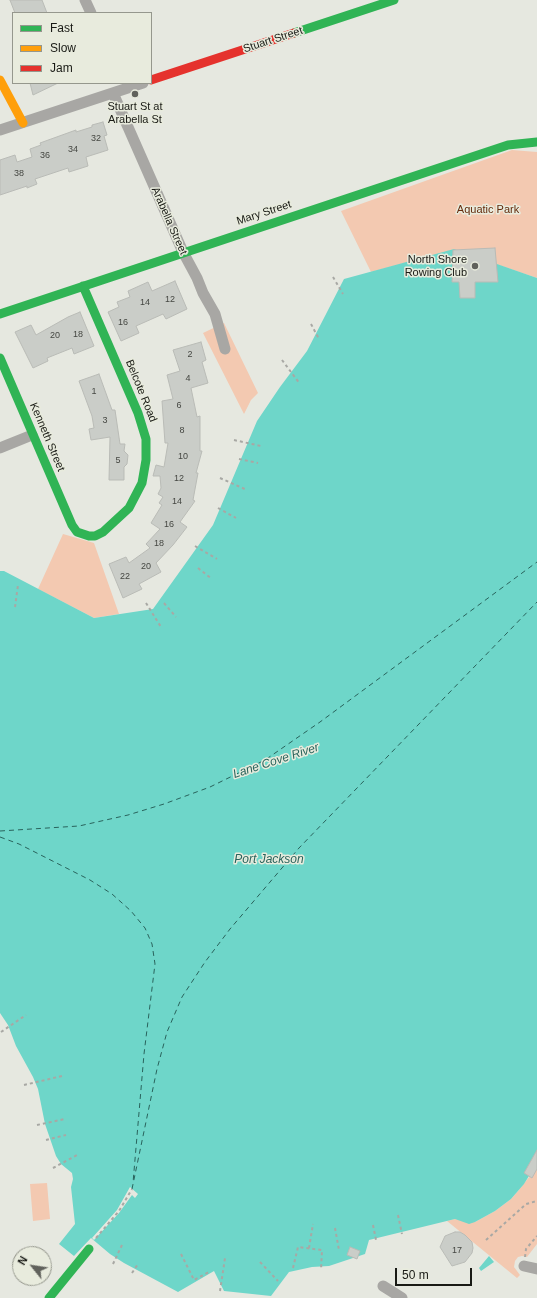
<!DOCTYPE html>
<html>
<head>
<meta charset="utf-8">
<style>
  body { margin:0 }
  #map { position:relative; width:537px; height:1298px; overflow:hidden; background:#e6e8e0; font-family:Helvetica,sans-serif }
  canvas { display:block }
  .legend { position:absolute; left:12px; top:12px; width:140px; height:72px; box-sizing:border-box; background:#e8ebdd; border:1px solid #95978d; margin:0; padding:5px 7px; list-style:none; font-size:12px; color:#191a15 }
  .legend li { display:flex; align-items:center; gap:8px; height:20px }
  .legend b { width:20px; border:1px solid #95978d }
  .north { position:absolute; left:12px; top:1246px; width:40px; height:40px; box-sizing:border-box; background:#e8ebdd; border:1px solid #95978d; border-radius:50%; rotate:300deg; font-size:11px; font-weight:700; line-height:16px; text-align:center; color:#191a15 }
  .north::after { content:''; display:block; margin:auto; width:14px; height:18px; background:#61625c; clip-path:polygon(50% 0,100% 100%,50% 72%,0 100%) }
  .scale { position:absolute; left:395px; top:1268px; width:77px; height:18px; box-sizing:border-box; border:2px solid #191a15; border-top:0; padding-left:5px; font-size:12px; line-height:14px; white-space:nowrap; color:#191a15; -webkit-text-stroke:3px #e8ebdd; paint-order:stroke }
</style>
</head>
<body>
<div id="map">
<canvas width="537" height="1298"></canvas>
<ul class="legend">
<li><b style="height:5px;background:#30b455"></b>Fast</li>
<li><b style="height:5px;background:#ff9f0a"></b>Slow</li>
<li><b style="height:5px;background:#e5322d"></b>Jam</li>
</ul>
<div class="north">N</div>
<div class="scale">50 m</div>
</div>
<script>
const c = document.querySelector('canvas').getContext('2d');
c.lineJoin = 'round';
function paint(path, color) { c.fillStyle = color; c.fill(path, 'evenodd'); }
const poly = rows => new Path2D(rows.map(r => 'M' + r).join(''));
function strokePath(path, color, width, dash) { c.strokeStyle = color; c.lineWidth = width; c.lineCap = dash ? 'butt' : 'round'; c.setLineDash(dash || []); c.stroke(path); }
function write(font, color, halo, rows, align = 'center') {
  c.font = font + ' Helvetica,sans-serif'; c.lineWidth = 3; c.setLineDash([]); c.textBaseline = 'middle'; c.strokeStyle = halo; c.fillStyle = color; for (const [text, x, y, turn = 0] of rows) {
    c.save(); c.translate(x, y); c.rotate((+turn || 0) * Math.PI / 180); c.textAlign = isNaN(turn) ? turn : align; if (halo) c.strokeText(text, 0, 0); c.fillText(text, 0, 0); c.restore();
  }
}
paint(poly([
  [512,150,537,152,537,278,454,250,371,272,341,211],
  [224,323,258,393,251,400,244,414,203,333],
  [63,534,94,543,119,614,94,618,38,589],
  [537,1163,537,1244,527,1257,522,1256,518,1257,515,1261,514,1267,520,1275,517,1278,447,1221,455,1219,475,1222,495,1211,511,1199,518,1191,530,1176],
  [47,1183,50,1219,33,1221,30,1184]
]), '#f3c9b1');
paint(poly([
  [454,249,537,278,537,1163,524,1184,511,1199,495,1211,475,1222,469,1224,455,1219,369,1240,365,1254,329,1266,312,1267,289,1272,271,1296,224,1291,214,1271,178,1292,124,1263,110,1254,91,1238,74,1256,59,1244,75,1224,71,1187,73,1179,72,1173,61,1164,56,1156,45,1124,38,1089,33,1077,16,1046,8,1025,0,1013,0,571,4,571,94,618,153,609,213,525,257,421,280,387,307,351,344,279],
  [489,1256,494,1262,481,1271,479,1268]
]), '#6ed6c9');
paint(poly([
  [130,1187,138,1194,135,1198,132,1195,119,1213,94,1240,92,1238,117,1210]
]), '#e6e8e0');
strokePath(poly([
  [0,831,79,826,128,815,164,804,210,787,265,760,320,722,537,562],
  [0,837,19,844,90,880,112,894,131,911,145,928,152,944,155,964,144,1054,133,1183],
  [132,1189,157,1069,167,1032,182,997,205,962,230,929,299,848,537,602]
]), '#29635c', 1, [5, 4]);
const building = poly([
  [10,0,42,0,47,13,15,13,10,0],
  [30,83,58,83,33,95,30,83],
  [103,122,107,135,104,136,108,150,86,157,88,166,69,172,68,168,35,179,37,184,27,188,27,186,0,195,0,160,15,155,17,162,32,157,30,149,41,145,40,143,76,130,76,132,92,127,92,125,103,122],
  [495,248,498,282,475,282,475,298,460,298,459,282,452,282,453,250,495,248],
  [175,281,187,309,166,319,163,314,136,326,139,333,121,341,108,312,119,307,117,302,130,297,128,291,148,282,152,291,175,281],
  [80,312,94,346,74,354,72,348,47,358,48,361,33,368,15,332,31,325,36,335,68,317,80,312],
  [201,342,206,360,202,362,208,383,191,388,197,417,200,416,200,451,202,451,196,473,198,473,193,500,195,501,180,522,187,527,173,545,156,563,161,572,139,584,142,589,123,598,109,564,126,557,129,563,150,548,146,544,160,529,151,523,162,505,159,503,163,497,158,494,161,488,160,476,153,476,156,465,164,467,168,443,165,443,162,401,173,399,167,375,180,371,173,350,201,342],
  [99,374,112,410,115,410,120,444,125,444,124,451,128,455,127,464,124,467,124,480,109,480,110,437,91,440,89,429,94,428,92,416,79,381,99,374],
  [537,1150,537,1169,532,1178,524,1173,537,1150],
  [455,1232,460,1232,465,1235,472,1242,473,1248,472,1253,465,1262,452,1266,440,1247,445,1236,455,1232],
  [350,1247,360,1251,357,1259,347,1255,350,1247]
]);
paint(building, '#cacdc8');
strokePath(building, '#b9bbb6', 1);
strokePath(poly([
  [333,277,343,294],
  [311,324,319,339],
  [282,360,300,384],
  [234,440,261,446],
  [239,459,258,463],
  [220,478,247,490],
  [218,508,236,518],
  [195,546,217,559],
  [198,568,212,579],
  [146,603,161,627],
  [164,603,176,617],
  [15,607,18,585],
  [1,1032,26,1015],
  [24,1085,62,1076],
  [37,1125,65,1119],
  [46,1140,66,1135],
  [53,1168,79,1154],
  [398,1215,402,1234],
  [373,1225,376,1240],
  [335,1228,339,1250],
  [96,1238,119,1211,132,1189],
  [486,1240,526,1204,537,1201],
  [309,1248,313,1224],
  [181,1254,194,1280,209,1272],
  [525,1257,526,1249,537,1236],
  [260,1262,278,1281],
  [113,1264,122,1245],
  [293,1268,298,1247,322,1250,321,1270],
  [132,1273,138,1264],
  [220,1291,225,1258]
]), '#a8a8a4', 2, [3, 3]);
strokePath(poly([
  [85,0,91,13],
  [113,93,183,252,197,278,203,293,215,314,225,349],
  [0,130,143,83],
  [0,448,32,435],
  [524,1266,537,1269],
  [383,1286,402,1298]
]), '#a8a7a4', 11);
strokePath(poly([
  [294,33,394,0],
  [0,314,508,145,537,142],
  [0,358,72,525,77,532,89,536,95,536,103,532,129,508,142,483,146,460,146,439,138,413,83,286],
  [49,1298,89,1249]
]), '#30b455', 9);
strokePath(poly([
  [0,80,23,123]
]), '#ff9f0a', 9);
strokePath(poly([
  [151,80,294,33]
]), '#e5322d', 9);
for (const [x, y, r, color] of [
  [135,94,4,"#61625c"],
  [475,266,4,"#61625c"]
]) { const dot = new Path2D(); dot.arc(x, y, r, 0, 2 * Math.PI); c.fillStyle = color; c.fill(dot); strokePath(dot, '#e8ebdd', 1.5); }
write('9px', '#454742', null, [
  ["32",96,139],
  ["34",73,150],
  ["36",45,156],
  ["38",19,174],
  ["12",170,300],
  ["14",145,303],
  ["16",123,323],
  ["18",78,335],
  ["20",55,336],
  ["2",190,355],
  ["4",188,379],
  ["1",94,392],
  ["6",179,406],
  ["3",105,421],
  ["8",182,431],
  ["10",183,457],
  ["5",118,461],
  ["12",179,479],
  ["14",177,502],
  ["16",169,525],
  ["18",159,544],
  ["20",146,567],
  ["22",125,577],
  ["17",457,1251]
]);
write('11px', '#191a15', '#e8ebdd', [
  ["Stuart Street",273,40,-18],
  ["Mary Street",264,213,-18],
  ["Arabella Street",169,221,66],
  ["Belcote Road",141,391,68],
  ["Kenneth Street",47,437,67]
]);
write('11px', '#191a15', '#e8ebdd', [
  ["Stuart St at",135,107],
  ["Arabella St",135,120],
  ["North Shore",467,260,"right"],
  ["Rowing Club",467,273,"right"]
]);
write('11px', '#652c0d', '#e8ebdd', [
  ["Aquatic Park",488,210]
]);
write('italic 12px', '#29635c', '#e8ebdd', [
  ["Lane Cove River",276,761,-18],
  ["Port Jackson",269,860]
]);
</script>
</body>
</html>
